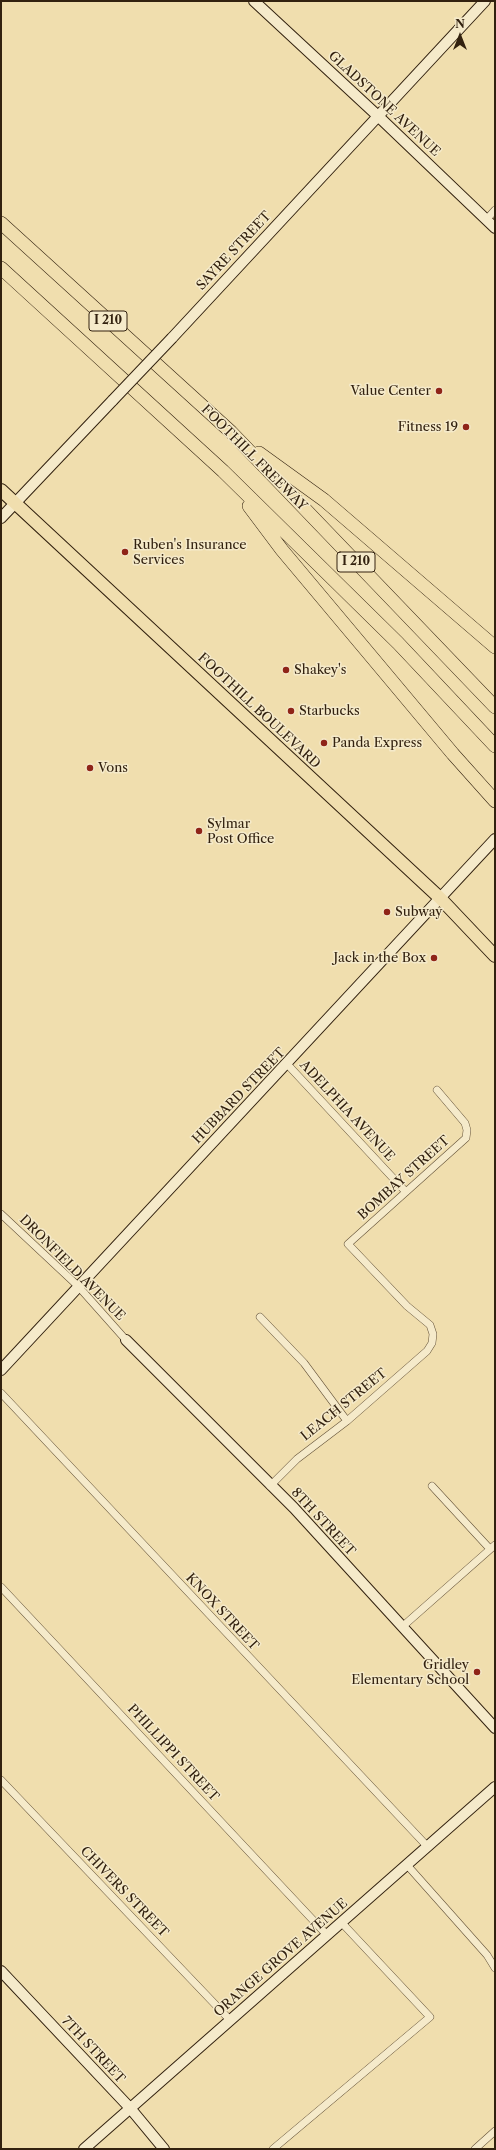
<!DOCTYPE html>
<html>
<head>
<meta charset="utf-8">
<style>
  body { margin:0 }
  #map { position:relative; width:496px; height:2150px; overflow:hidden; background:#f0deae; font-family:"Libre Caslon Text",serif }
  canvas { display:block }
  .frame { position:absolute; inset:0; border:2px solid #32210f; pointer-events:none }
  .north { position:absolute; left:440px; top:16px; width:40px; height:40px; -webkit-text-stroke:3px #f5eaca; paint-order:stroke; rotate:0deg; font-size:11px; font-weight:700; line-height:16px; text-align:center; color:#32210f }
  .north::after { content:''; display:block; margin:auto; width:14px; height:18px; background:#32210f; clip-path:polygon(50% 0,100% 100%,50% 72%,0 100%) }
</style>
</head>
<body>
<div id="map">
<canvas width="496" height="2150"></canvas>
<div class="frame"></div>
<div class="north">N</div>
</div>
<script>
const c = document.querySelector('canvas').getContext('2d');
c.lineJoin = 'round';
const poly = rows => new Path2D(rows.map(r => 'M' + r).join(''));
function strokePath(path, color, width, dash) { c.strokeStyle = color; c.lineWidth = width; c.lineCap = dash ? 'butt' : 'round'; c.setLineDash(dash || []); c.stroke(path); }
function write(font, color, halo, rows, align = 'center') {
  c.font = font + ' "Libre Caslon Text",serif'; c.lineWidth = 3; c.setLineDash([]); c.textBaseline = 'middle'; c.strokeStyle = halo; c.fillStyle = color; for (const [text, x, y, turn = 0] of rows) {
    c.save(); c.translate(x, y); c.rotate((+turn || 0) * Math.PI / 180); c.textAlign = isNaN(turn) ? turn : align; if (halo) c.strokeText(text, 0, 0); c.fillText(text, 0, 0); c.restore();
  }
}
const street = poly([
  [486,220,495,210],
  [287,1064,406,1192],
  [1,1214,78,1286,126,1340],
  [260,1317,304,1363,347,1421],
  [1,1393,427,1846],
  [270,1486,297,1459,347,1421,427,1351,432,1343,433,1334,430,1325,407,1306,348,1244,466,1138,467,1130,465,1123,437,1090],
  [432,1486,490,1549],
  [1,1587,327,1935],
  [402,1627,495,1545],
  [1,1780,230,2020],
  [407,1865,487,1955,495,1968],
  [273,2149,430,2017,341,1922],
  [475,2149,495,2131]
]);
const secondary = poly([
  [254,1,379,117,495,228],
  [172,338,485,1],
  [1,518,113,400],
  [126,1340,294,1508,495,1728],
  [1,1370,495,839],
  [1,1971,130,2108,164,2149],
  [84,2149,495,1787]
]);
const primary = poly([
  [1,490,440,898,495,956]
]);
const highway = poly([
  [1,223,231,432,495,707],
  [1,268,223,471,398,643,495,746],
  [259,453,324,500,495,647],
  [249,506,282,550,386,674,453,754,495,801]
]);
strokePath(street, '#625037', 8);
strokePath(secondary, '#32210f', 12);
strokePath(primary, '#32210f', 14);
strokePath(highway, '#32210f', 14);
strokePath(street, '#f5eaca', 7);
strokePath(secondary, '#f5eaca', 10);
strokePath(primary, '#f0deae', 12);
strokePath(highway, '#f0deae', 13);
const secondaryBridge = poly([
  [113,400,172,338]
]);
strokePath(secondaryBridge, '#32210f', 12, []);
strokePath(secondaryBridge, '#f5eaca', 10);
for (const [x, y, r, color] of [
  [439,391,4,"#8f2418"],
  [466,427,4,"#8f2418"],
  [125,552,4,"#8f2418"],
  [286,670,4,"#8f2418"],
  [291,711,4,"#8f2418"],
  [324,743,4,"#8f2418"],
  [90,768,4,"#8f2418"],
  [199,831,4,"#8f2418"],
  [387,912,4,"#8f2418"],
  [434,958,4,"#8f2418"],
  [477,1672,4,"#8f2418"]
]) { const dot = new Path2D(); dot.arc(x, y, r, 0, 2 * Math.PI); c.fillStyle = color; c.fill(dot); strokePath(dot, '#f5eaca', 1.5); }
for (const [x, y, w] of [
  [108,321,38],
  [356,562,38]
]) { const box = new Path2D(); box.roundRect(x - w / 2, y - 10, w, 20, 3); c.fillStyle = '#f5eaca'; c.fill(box); strokePath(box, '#32210f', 1); }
write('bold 12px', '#32210f', null, [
  ["I 210",108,321],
  ["I 210",356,562]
]);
write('13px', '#32210f', '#f5eaca', [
  ["GLADSTONE AVENUE",384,104,43],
  ["SAYRE STREET",234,251,-47],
  ["FOOTHILL FREEWAY",254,458,45],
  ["FOOTHILL BOULEVARD",259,711,43],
  ["HUBBARD STREET",239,1096,-46],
  ["ADELPHIA AVENUE",347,1111,47],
  ["BOMBAY STREET",404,1178,-42],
  ["DRONFIELD AVENUE",72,1268,45],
  ["LEACH STREET",344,1405,-39],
  ["8TH STREET",323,1522,47],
  ["KNOX STREET",222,1612,47],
  ["PHILLIPPI STREET",173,1753,47],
  ["CHIVERS STREET",124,1892,46],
  ["ORANGE GROVE AVENUE",281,1958,-41],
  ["7TH STREET",93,2050,47]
]);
write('13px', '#32210f', '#f5eaca', [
  ["Value Center",431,391,"right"],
  ["Fitness 19",458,427,"right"],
  ["Ruben's Insurance",133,545],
  ["Services",133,560],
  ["Shakey's",294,670],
  ["Starbucks",299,711],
  ["Panda Express",332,743],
  ["Vons",98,768],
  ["Sylmar",207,824],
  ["Post Office",207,839],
  ["Subway",395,912],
  ["Jack in the Box",426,958,"right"],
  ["Gridley",469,1665,"right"],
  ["Elementary School",469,1680,"right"]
], 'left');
</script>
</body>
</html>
